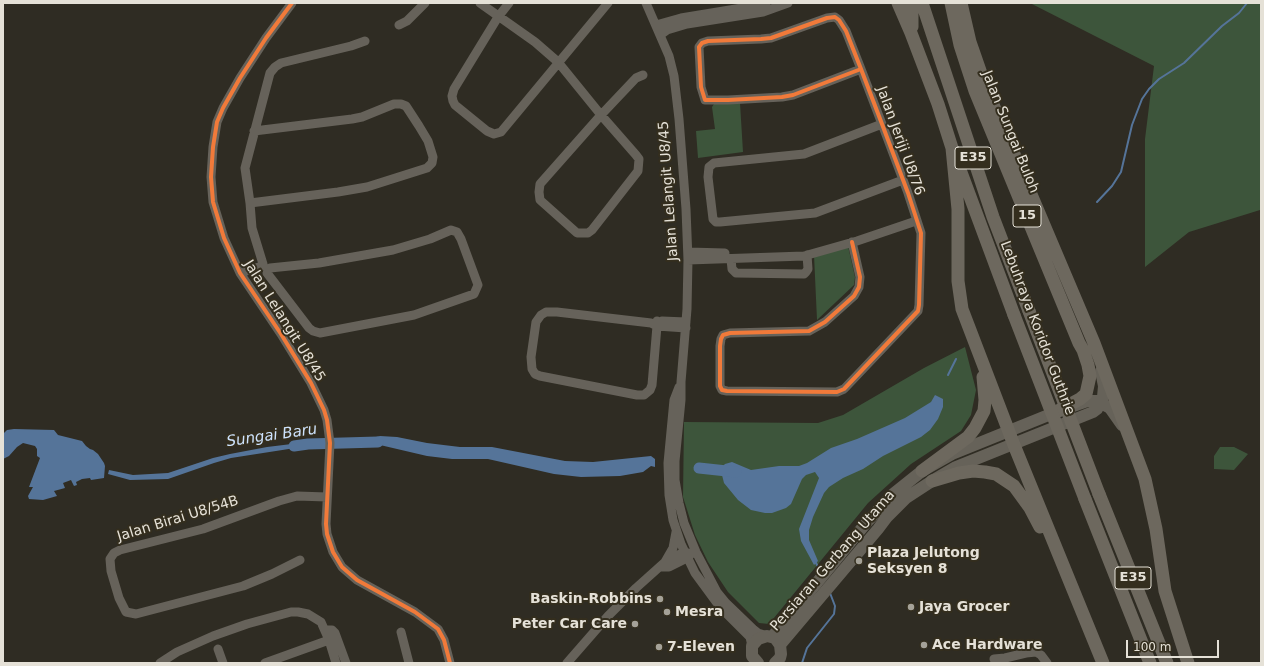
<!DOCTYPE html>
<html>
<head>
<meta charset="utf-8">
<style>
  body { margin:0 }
  #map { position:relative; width:1264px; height:666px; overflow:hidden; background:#2f2c23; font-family:"DejaVu Sans",sans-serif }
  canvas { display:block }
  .frame { position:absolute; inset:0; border:4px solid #e5e1d7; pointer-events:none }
  .scale { position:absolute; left:1126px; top:640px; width:93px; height:18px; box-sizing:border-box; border:2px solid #e5e1d7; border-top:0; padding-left:5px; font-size:12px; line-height:14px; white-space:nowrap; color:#e5e1d7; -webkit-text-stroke:3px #342e1e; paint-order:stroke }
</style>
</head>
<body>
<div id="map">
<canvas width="1264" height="666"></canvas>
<div class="frame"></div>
<div class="scale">100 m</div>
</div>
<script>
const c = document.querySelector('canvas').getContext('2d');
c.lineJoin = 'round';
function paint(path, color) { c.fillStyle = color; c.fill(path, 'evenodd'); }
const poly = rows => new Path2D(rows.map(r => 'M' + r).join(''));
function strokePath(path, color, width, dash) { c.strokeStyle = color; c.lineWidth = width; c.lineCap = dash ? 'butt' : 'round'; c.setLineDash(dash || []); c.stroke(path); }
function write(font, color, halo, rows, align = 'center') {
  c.font = font + ' "DejaVu Sans",sans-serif'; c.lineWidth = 4; c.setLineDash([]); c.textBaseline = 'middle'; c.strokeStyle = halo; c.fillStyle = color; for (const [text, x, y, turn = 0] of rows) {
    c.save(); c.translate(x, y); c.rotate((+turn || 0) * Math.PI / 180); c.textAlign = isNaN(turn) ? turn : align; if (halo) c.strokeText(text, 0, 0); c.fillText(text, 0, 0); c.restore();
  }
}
paint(poly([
  [1030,3,1261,3,1260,210,1189,232,1145,267,1145,139,1154,66],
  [740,103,743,152,698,158,696,131,715,129,712,107,714,104],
  [848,246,855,277,854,285,817,320,814,255],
  [965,347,976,390,971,415,961,431,911,464,868,503,769,624,759,623,728,592,708,562,695,535,683,497,684,422,818,423,843,415,924,368],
  [1220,447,1234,447,1248,454,1234,470,1214,469,1214,456]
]), '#3d553b');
paint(poly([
  [935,395,943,399,943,407,938,419,930,430,921,437,883,456,863,469,843,478,829,487,824,493,813,517,809,530,809,540,818,561,814,565,801,541,799,529,819,478,815,472,806,475,802,479,791,504,786,508,772,513,765,513,751,510,738,500,724,483,722,475,723,466,725,464,732,462,751,470,779,466,799,466,807,463,831,448,857,439,905,418,931,402],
  [14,429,54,430,58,435,82,441,86,446,90,449,93,450,98,454,104,463,105,466,104,478,91,480,90,478,82,479,76,482,77,485,74,486,71,480,63,483,65,488,54,491,57,496,43,500,29,499,28,496,33,487,29,487,40,458,37,456,37,449,35,446,23,443,17,447,9,456,3,459,3,434,7,430],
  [380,436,397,437,427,443,460,447,492,447,565,461,593,462,651,456,655,459,655,467,651,466,643,472,620,476,581,477,554,474,488,459,452,459,427,456,380,445,365,445,364,440],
  [308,442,308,446,231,458,214,463,168,479,130,480,108,474,109,470,133,475,168,473,213,458,230,454,267,447]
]), '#557499');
strokePath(poly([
  [1097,202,1112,186,1121,172,1132,125,1142,99,1149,89,1159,79,1184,63,1222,26,1239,13,1247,3],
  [948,375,956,359],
  [815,561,820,571],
  [802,663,807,648,834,614,835,606,830,593]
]), '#557499', 2);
strokePath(poly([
  [294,446,308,444,378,442],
  [699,468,736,472]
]), '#557499', 11);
strokePath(poly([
  [292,3,266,38,240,78,223,108,217,122,213,147,211,177,213,202,224,238,240,273,281,334,311,383,324,410,327,420,330,443,326,524,327,534,333,552,342,567,357,580,415,612,438,629,444,640,450,663],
  [480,3,535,42,558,62,601,115,636,155,639,159,638,171,592,230,588,233,577,233,540,200,539,192,540,184,601,115,636,78,643,75],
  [509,3,498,17,454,89,452,96,453,101,455,105,487,131,494,134,501,132,608,3],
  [646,3,669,56,674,76,679,119,686,209,688,260,687,309,681,382,681,400,675,461,675,480,679,503,684,523,696,552,717,592,726,603,753,629,758,633,767,636],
  [399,25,407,21,425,3],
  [656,25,681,18,754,6,766,3],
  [660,35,667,30,687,24,763,12,788,3],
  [882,124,804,154,714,163,709,167,708,177,713,219,716,222,720,222,815,213,903,180],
  [250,203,338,192,367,187,427,168,432,163,433,157,428,141,419,126,406,106,401,104,394,104,362,117,352,119,254,131],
  [852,242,860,277,859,287,854,296,825,322,809,331,730,333,723,335,721,339,720,346,720,386,722,390,727,391,837,392,844,389,918,311,919,305,921,233,908,193,882,124,861,69,846,31,839,20,835,17,827,18,771,38,761,39,708,41,702,43,699,47,701,87,705,100,728,100,782,97,793,95,861,69],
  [688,252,725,253],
  [731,259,732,269,736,273,804,274,806,272,808,269,807,255],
  [688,260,804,256,857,241,916,221],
  [263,264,252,228,250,203,245,168,270,73,275,67,281,63,351,46,365,41],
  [240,273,262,266],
  [267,273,309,328,313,331,320,333,414,315,474,294,478,285,461,239,457,232,451,230,430,239,393,250,319,263,270,268],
  [657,321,657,326,652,385,650,390,644,395,637,395,540,376,535,374,532,369,531,357,536,322,541,315,546,312,557,312,651,323,657,326,686,328],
  [662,321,686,322],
  [679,387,674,400,668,463,669,495,673,520,681,544,695,573,720,607,750,637,752,646],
  [300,560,272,574,243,586,136,614,126,612,119,598,111,571,110,559,114,553,120,550,203,529,279,501,297,496,327,497],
  [665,562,673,548,676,532],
  [660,567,669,567,687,558,688,553],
  [325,630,332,630,335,633,346,663],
  [401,632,409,663],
  [218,649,223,663],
  [994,659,1005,658,1026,653,1036,652,1041,655,1047,663],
  [160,663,177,652,213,636,247,624,291,612,298,612,308,614,321,622,329,640,336,663],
  [265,663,329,640],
  [567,663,608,616,636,588,665,562,684,552,690,555]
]), '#66625a', 9);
strokePath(poly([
  [772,637,867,522,892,495,922,471,952,454,1056,412,1087,401,1097,401,1110,408,1122,425],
  [780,645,878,529,887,517,906,498,932,481,956,467,1093,412,1097,409,1103,397,1104,386,1101,371],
  [758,663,752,656,752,646,758,639,767,636,775,638,780,645,781,654,780,658,775,663]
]), '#666259', 12);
strokePath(poly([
  [898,3,911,33,938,104,952,148,1014,315],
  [922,3,993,217,1029,311],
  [951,3,960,45,975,91,1079,343,1083,350,1088,365,1090,376,1086,394,1080,399,1056,412],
  [961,3,970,42,986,88,1094,343,1145,479,1156,529,1165,591,1188,663],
  [912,27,912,3],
  [952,148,958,209,958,281,962,309,1014,445,1103,663],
  [922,471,968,437,975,428,984,411,985,400,983,377],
  [932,481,959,473,973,471,985,472,996,474,1014,486,1030,508,1040,527],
  [1099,494,1167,663],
  [1085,499,1150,663]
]), '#6d685e', 13);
strokePath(poly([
  [1029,311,1099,494],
  [1014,315,1085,499]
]), '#6d685e', 13);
strokePath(poly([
  [292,3,266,38,240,78,223,108,217,122,213,147,211,177,213,202,224,238,240,273,281,334,311,383,324,410,327,420,330,443,326,524,327,534,333,552,342,567,357,580,415,612,438,629,444,640,450,663],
  [852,242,860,277,859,287,854,296,825,322,809,331,730,333,723,335,721,339,720,346,720,386,722,390,727,391,837,392,844,389,918,311,919,305,921,233,908,193,882,124,861,69,846,31,839,20,835,17,827,18,771,38,761,39,708,41,702,43,699,47,701,87,705,100,728,100,782,97,793,95,861,69]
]), '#f17a3a', 4);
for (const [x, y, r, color] of [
  [859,561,4,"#a5a298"],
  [660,599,4,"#a5a298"],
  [911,607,4,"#a5a298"],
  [667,612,4,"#a5a298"],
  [635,624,4,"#a5a298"],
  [924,645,4,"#a5a298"],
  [659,647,4,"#a5a298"]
]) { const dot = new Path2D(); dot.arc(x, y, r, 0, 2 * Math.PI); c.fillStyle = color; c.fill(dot); strokePath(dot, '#342e1e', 1.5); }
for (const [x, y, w] of [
  [973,158,36],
  [1027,216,28],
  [1133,578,36]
]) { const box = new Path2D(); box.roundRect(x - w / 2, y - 11, w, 22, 3); c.fillStyle = '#342e1e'; c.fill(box); strokePath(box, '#e5e1d7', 1); }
write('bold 13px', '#e5e1d7', null, [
  ["E35",973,158],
  ["15",1027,216],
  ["E35",1133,578]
]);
write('14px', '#e5e1d7', '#342e1e', [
  ["Jalan Sungai Buloh",1010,132,68],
  ["Jalan Jeriji U8/76",900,141,70],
  ["Jalan Lelangit U8/45",669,191,-94],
  ["Jalan Lelangit U8/45",284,321,58],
  ["Lebuhraya Koridor Guthrie",1037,328,69],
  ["Jalan Birai U8/54B",178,519,-17],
  ["Persiaran Gerbang Utama",833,561,-49]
]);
write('bold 14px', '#e5e1d7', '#342e1e', [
  ["Plaza Jelutong",867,553],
  ["Seksyen 8",867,569],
  ["Baskin-Robbins",652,599,"right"],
  ["Jaya Grocer",919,607],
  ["Mesra",675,612],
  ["Peter Car Care",627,624,"right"],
  ["Ace Hardware",932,645],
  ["7-Eleven",667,647]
], 'left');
write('italic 15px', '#cde2fc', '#342e1e', [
  ["Sungai Baru",272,436,-8]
]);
</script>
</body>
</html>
